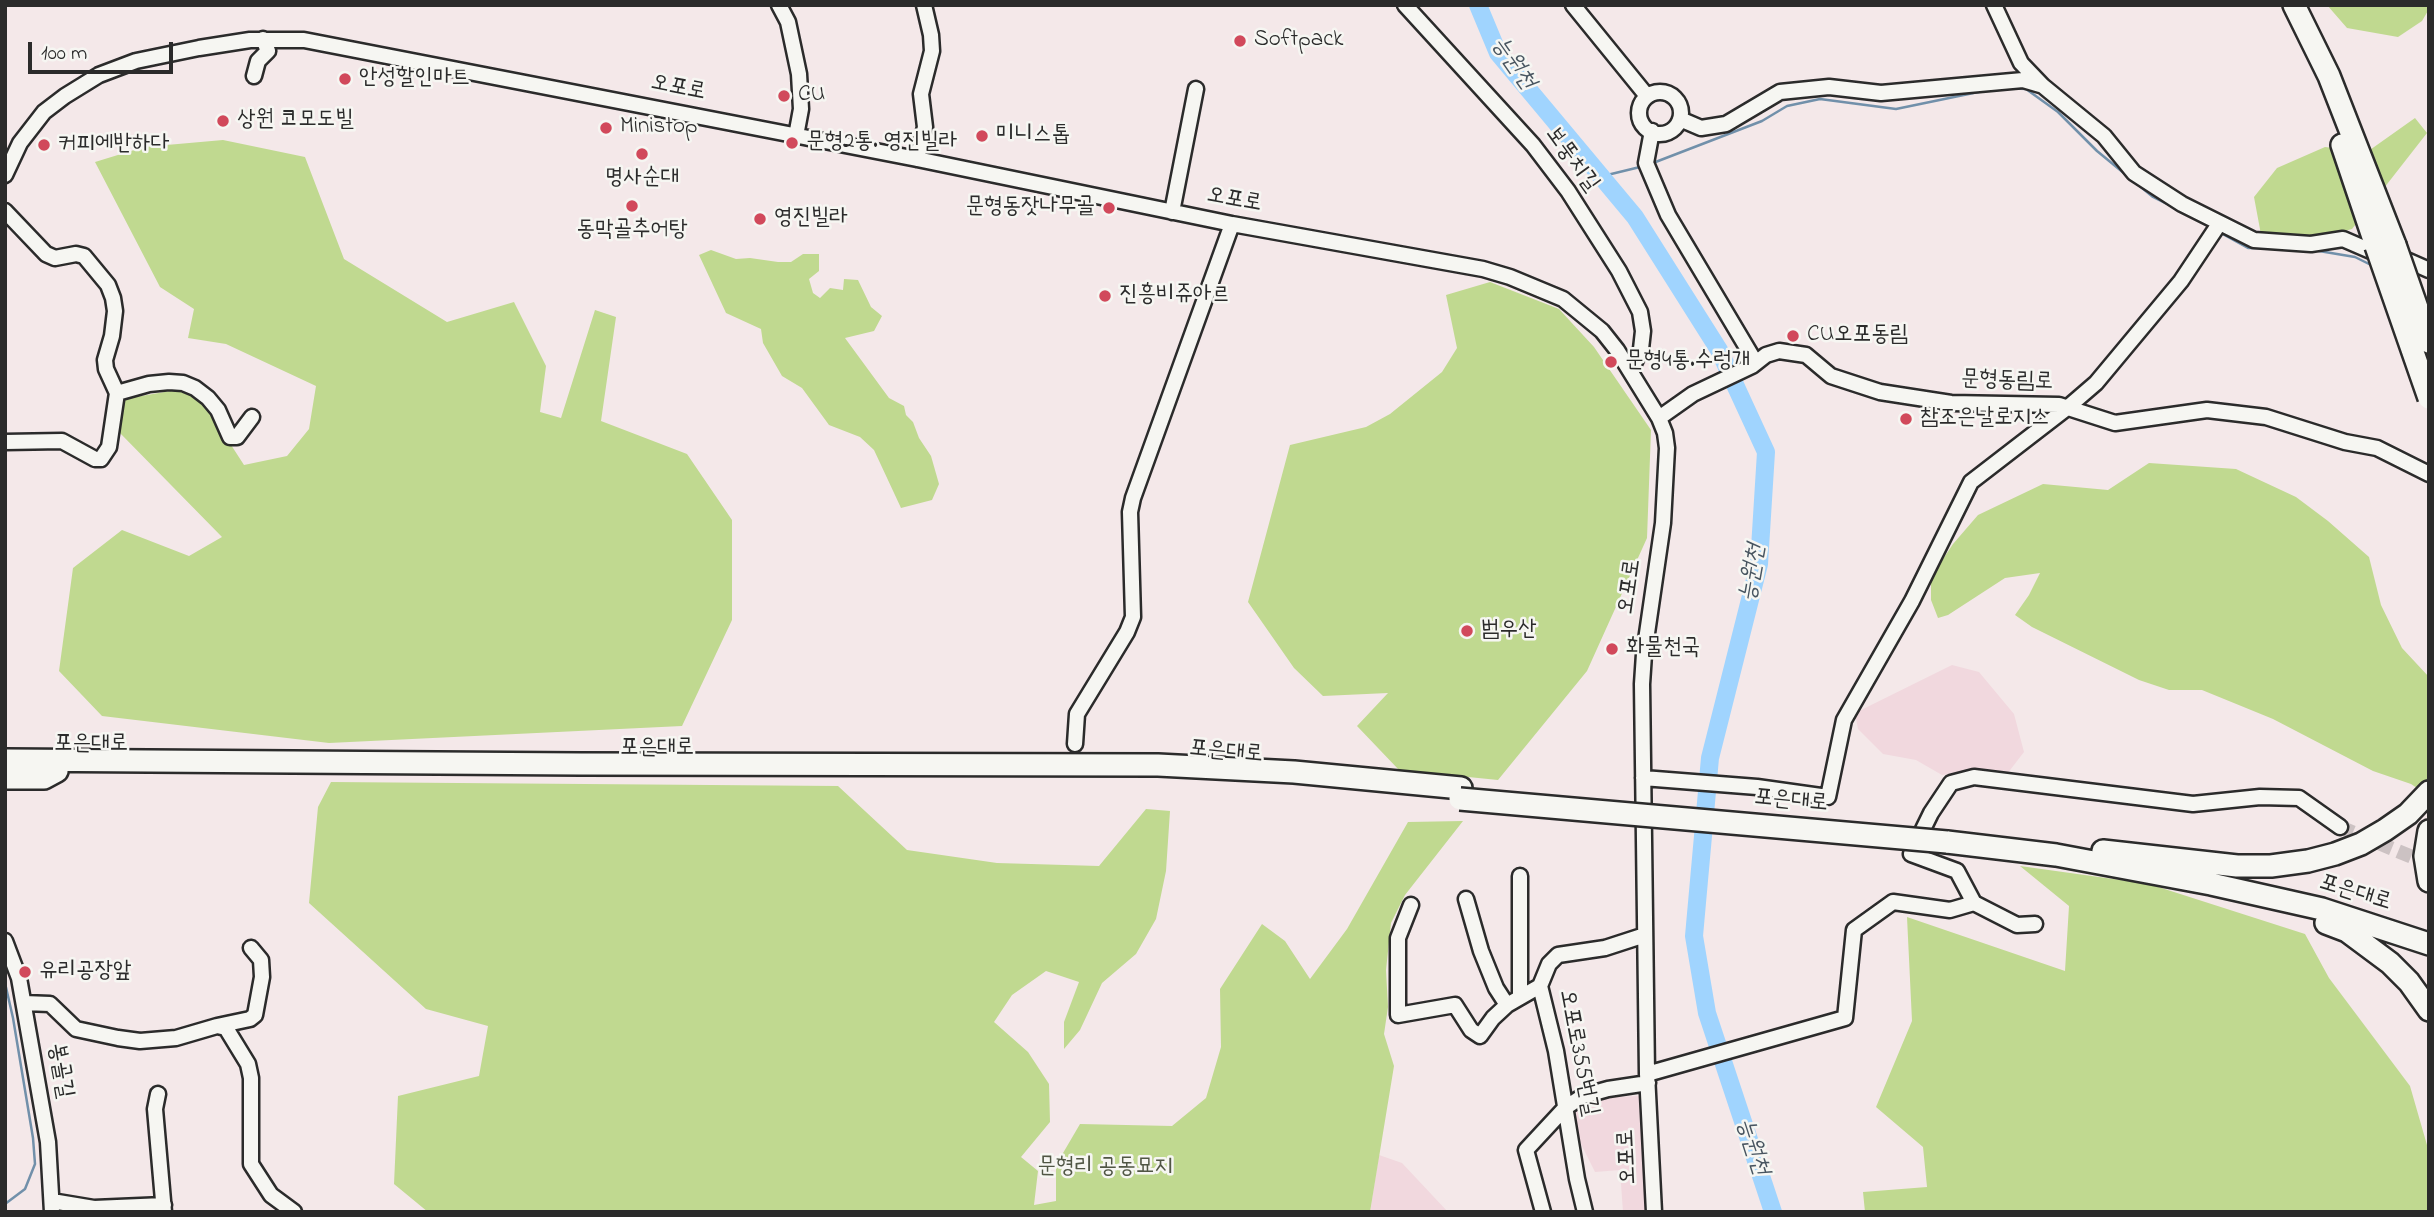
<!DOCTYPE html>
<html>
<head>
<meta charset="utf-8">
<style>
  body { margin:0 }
  #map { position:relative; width:2434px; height:1217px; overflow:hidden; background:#f4e8e9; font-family:"Indie Flower",sans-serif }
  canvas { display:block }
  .frame { position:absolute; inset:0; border:7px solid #2b2b2b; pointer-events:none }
  .scale { position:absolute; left:28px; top:42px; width:145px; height:32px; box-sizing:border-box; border:4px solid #2b2b2b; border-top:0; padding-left:9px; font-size:21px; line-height:24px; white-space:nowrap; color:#2b2b2b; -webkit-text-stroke:5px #f6f6f2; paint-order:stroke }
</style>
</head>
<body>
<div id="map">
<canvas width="2434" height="1217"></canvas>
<div class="frame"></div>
<div class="scale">100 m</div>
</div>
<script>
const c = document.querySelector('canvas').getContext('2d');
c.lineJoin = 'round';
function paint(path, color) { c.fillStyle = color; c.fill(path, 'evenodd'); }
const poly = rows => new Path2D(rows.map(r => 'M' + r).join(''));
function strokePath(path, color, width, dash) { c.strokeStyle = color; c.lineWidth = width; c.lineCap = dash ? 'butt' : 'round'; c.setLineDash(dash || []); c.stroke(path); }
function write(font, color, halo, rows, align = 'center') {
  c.font = font + ' "Indie Flower","Poor Story",sans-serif'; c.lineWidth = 5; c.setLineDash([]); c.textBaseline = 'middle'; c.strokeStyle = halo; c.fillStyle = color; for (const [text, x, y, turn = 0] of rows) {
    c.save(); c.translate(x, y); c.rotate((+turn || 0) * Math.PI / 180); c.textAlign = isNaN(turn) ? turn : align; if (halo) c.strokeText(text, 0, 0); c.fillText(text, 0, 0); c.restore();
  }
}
paint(poly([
  [1952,665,1979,672,2014,714,2024,752,2007,774,1979,771,1942,775,1916,760,1883,754,1858,729,1855,713],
  [1639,1096,1646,1212,1623,1212,1620,1170,1595,1172,1579,1140,1575,1110,1599,1098],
  [1379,1155,1402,1163,1448,1212,1370,1212]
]), '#f1d8de');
paint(poly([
  [2327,5,2429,5,2429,9,2422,21,2398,37,2347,28],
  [2415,118,2427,133,2352,229,2316,239,2262,240,2254,197,2277,168,2325,147,2367,152],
  [223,140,305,157,344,259,447,322,514,302,546,366,540,412,561,418,595,310,616,317,601,421,687,454,732,520,732,620,682,726,329,743,102,716,59,671,73,568,122,530,189,556,222,537,119,432,124,399,176,390,202,400,244,465,287,456,309,429,316,386,226,344,188,338,194,309,160,287,95,162,144,147],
  [711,250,736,259,750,258,778,262,791,262,803,254,819,254,819,271,809,279,813,293,820,298,830,288,843,290,844,279,858,280,871,307,882,316,874,331,845,338,889,398,904,406,906,415,913,422,919,438,931,456,939,484,932,500,901,508,874,450,860,437,829,425,802,388,782,376,763,343,761,329,726,313,699,255],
  [1490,282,1559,309,1594,347,1651,430,1647,538,1587,671,1498,780,1399,770,1357,726,1388,693,1323,696,1294,668,1248,602,1290,445,1366,427,1390,414,1442,372,1457,348,1446,295],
  [2149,463,2236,469,2296,497,2328,521,2369,557,2381,605,2402,648,2429,677,2429,796,2411,784,2373,771,2273,719,2202,690,2169,690,2139,680,2032,627,2015,615,2029,595,2040,573,2005,578,1948,615,1938,618,1931,600,1931,577,1953,544,1978,515,2043,484,2108,490],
  [331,782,838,786,907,850,997,863,1099,866,1146,809,1170,811,1166,871,1156,919,1136,954,1102,983,1080,1030,1064,1049,1064,1022,1079,982,1046,971,1012,995,994,1022,1028,1052,1049,1084,1050,1122,1021,1157,1038,1171,1034,1205,1056,1201,1056,1165,1080,1124,1172,1126,1206,1098,1221,1047,1220,989,1262,924,1285,941,1310,979,1347,929,1408,822,1463,821,1405,895,1391,923,1386,970,1388,1007,1384,1034,1394,1066,1370,1212,428,1212,394,1184,398,1096,479,1076,488,1026,426,1009,309,903,318,807],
  [2020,866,2149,884,2305,934,2329,978,2410,1086,2429,1152,2429,1212,1865,1212,1863,1192,1927,1187,1923,1147,1876,1107,1912,1021,1907,917,2065,971,2069,906]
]), '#c0d990');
strokePath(poly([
  [2005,88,2026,89,2058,112,2097,151,2153,197,2179,210],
  [1653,163,1762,121,1787,106,1820,99,1896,109,1988,90],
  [1603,176,1640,167],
  [2185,213,2210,227],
  [2219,232,2248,248,2268,248],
  [2313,250,2355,257,2373,266],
  [5,983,13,1018,33,1138,35,1164,25,1189,5,1204]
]), '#7190aa', 2.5);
strokePath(poly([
  [1478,5,1498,53,1635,217,1719,350,1766,452,1759,564,1710,758,1694,936,1707,1013,1773,1212]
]), '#a0d4fe', 18);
strokePath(poly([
  [2340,827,2429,864]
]), '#ccc2c3', 14, [14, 7]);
const minor = poly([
  [779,5,788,22,799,74,801,109,796,136],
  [1405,5,1533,145,1568,191,1619,271,1640,312,1643,331,1641,349,1631,370],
  [1573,5,1647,96],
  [1994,5,2021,63,2043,86,2104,136,2134,173,2182,204,2254,240,2311,244,2343,239,2387,258,2404,259,2429,270],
  [254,76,258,61,268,51,263,39],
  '1639 113a21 21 0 1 1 42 0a21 21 0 1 1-42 0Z',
  [1680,119,1701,128,1726,124,1780,92,1829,87,1881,93,2023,80,2040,85],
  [1652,131,1646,163,1668,215,1756,363],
  [917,159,925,127,921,94,932,51,931,35,924,5],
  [5,175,20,143,44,112,65,96,99,75,136,61,199,48,250,40,304,40,917,159,1232,224,1483,269,1510,277,1563,299,1602,331,1617,350,1659,418,1665,433,1667,448,1663,523,1644,654,1642,684,1647,1074,1654,1212],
  [5,211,46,254,55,258,76,254,84,256,108,285,113,298,115,311,112,336,105,360,106,369,117,393,109,447,101,459,95,459,62,441,5,442],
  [1172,212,1196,89],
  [117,393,149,384,169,382,183,383,195,388,208,398,218,410,230,437,237,437,252,417],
  [1659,418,1693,394,1752,366,1766,355,1779,351,1806,355,1831,376,1880,392,1951,403,2059,405,2115,423,2207,410,2266,417,2345,442,2377,448,2429,474],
  [1075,744,1077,714,1127,632,1133,617,1130,512,1133,498,1232,224],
  [1643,778,1757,787,1828,797,1844,720,1912,601,1971,482,2067,408,2096,383,2181,281,2219,224],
  [1466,899,1481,951,1496,988,1507,1005],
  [1411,905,1398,938,1398,1015,1455,1005,1471,1030,1480,1036,1493,1018,1507,1005,1540,986],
  [2035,924,2017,925,1974,903,1957,871,1911,854,1931,813,1951,783,1974,777,2193,804,2260,797,2299,798,2340,827],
  [5,941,19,978,48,1142,52,1212],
  [1520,997,1520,876],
  [24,1003,50,1004,76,1029,118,1038,140,1041,176,1038,217,1026,226,1028,248,1064,251,1078,251,1164,271,1195,294,1212],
  [217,1026,250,1019,255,1015,262,977,261,960,251,948],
  [1647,1074,1845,1018,1854,930,1893,902,1950,910,1974,903],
  [158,1094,155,1109,164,1212],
  [52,1201,94,1208,164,1205],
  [1543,1212,1526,1150,1565,1108,1583,1096,1608,1089,1648,1083],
  [1585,1212,1577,1179,1556,1051,1540,986,1549,964,1558,955,1605,948,1645,935]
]);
const highway = poly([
  [2294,5,2329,76,2395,245],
  [2342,145,2376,246],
  [5,760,581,764,1158,765,1294,772,1461,788],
  [5,778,44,778,57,771],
  [2429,831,2425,856,2429,881],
  [1947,842,2056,855,2211,884,2322,909,2429,944],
  [2103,851,2237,866,2271,866,2308,861,2335,854,2361,844,2385,830,2408,814,2429,792],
  [2326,923,2347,931,2390,963,2409,982,2429,1010]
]);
strokePath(minor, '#2b2b2b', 19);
strokePath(highway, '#2b2b2b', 26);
strokePath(minor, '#f6f6f2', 14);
strokePath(highway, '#f6f6f2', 21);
const highwayBridge = poly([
  [2395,245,2429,342],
  [2376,246,2429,398],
  [1460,799,1947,842]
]);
strokePath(highwayBridge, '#2b2b2b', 26, []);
strokePath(highwayBridge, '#f6f6f2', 21);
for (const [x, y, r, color] of [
  [1240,41,7,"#d1495b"],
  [345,79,7,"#d1495b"],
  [784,96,7,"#d1495b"],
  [223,121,7,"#d1495b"],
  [606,128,7,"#d1495b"],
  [982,136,7,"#d1495b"],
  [792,143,7,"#d1495b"],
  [44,145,7,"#d1495b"],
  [642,154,7,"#d1495b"],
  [632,206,7,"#d1495b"],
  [1109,208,7,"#d1495b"],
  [760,219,7,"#d1495b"],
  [1105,296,7,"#d1495b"],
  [1793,336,7,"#d1495b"],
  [1611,362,7,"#d1495b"],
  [1906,419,7,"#d1495b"],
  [1467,631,7,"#d1495b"],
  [1612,649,7,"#d1495b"],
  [25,972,7,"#d1495b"]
]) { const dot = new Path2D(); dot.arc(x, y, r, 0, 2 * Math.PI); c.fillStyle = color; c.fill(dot); strokePath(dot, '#f6f6f2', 2.5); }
write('23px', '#2b2b2b', '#f6f6f2', [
  ["Softpack",1254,41],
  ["안성할인마트",359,79],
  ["CU",798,96],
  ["상원 코모도빌",237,121],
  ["Ministop",620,128],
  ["미니스톱",996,136],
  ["문형2통. 영진빌라",806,143],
  ["커피에반하다",58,145],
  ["명사순대",642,179,"center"],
  ["문형동잣나무골",1095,208,"right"],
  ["영진빌라",774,219],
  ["동막골추어탕",632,231,"center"],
  ["진흥비쥬아르",1119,296],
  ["CU오포동림",1807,336],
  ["문형4통.수렁개",1625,362],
  ["참조은날로지스",1920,419],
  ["범우산",1481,631],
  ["화물천국",1626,649],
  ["유리공장앞",39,972]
], 'left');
write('23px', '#2b2b2b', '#f6f6f2', [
  ["오포로",678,89,11],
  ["보뚱치길",1571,160,54],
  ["오포로",1234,201,10],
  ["문형동림로",2007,382,2],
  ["오포로",1631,587,-82],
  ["포은대로",91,745],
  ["포은대로",657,749],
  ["포은대로",1226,753,5],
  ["포은대로",1791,802,5],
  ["포은대로",2355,894,17],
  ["오포로355번길",1577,1053,79],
  ["봉골길",59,1071,80],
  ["오포로",1629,1157,-93]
]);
write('23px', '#505644', '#f6f6f2', [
  ["문형리 공동묘지",1105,1168]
]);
write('italic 24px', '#485560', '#f6f6f2', [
  ["능원천",1512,64,55],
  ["능원천",1754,573,-80],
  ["능원천",1751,1147,72]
]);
</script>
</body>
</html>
